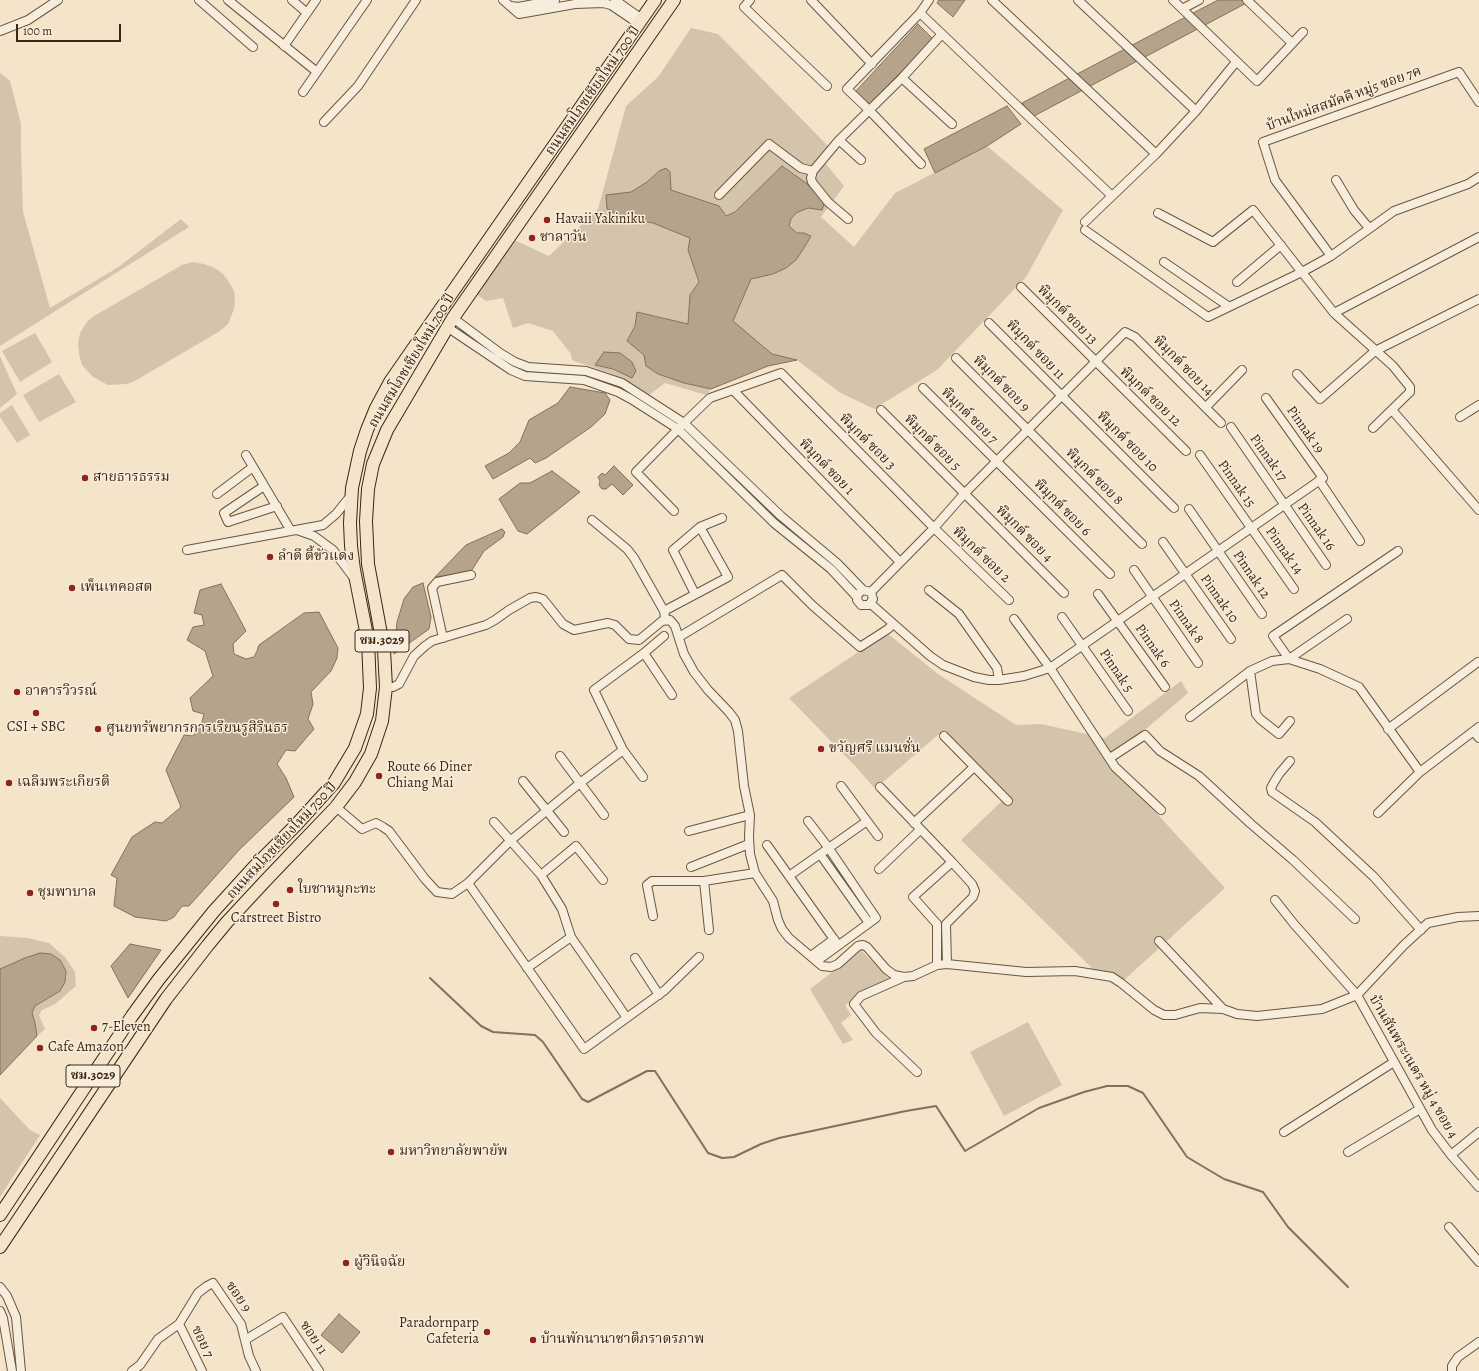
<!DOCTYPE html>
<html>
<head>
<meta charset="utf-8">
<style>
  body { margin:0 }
  #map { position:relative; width:1479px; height:1371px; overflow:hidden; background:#f3e4ca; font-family:Alegreya,serif }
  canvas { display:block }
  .scale { position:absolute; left:16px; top:24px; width:105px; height:18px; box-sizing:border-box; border:2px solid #3d2612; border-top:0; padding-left:5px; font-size:12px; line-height:14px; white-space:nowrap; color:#3d2612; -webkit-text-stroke:3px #f7eddd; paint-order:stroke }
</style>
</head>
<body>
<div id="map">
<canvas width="1479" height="1371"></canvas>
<div class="scale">100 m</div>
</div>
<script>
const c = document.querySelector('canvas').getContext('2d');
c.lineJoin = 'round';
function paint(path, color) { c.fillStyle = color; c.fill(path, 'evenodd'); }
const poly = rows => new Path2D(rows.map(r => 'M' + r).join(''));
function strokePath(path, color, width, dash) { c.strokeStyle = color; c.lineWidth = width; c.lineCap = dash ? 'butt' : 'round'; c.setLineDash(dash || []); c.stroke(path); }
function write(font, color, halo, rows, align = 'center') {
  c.font = font + ' Alegreya,"Noto Serif Thai",serif'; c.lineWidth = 3; c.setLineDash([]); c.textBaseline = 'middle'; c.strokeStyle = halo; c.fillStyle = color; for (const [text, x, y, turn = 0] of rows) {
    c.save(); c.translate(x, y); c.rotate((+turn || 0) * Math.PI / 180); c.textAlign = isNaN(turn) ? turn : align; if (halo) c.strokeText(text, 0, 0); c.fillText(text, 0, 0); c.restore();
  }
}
paint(poly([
  [691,28,718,34,829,147,821,158,844,186,821,217,854,247,895,193,987,146,1063,210,1026,277,937,370,874,409,839,392,797,360,772,354,732,321,751,279,773,274,786,268,796,260,804,248,811,236,804,233,797,233,789,226,791,219,796,213,808,208,822,210,816,193,794,174,782,167,735,212,726,216,719,206,671,190,670,173,659,171,647,182,631,192,622,217,653,223,690,238,688,250,699,282,690,295,688,324,638,312,635,325,627,341,644,355,646,366,658,374,684,383,711,389,706,395,665,383,649,395,614,375,572,360,571,354,553,331,528,323,513,328,503,298,486,301,475,293,514,240,549,256,598,209,626,106,658,77],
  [0,73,10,81,21,124,21,150,23,212,50,308,117,268,181,219,189,227,0,346],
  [193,262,204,264,215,268,223,274,229,282,234,291,235,300,234,309,228,324,220,331,133,382,127,384,108,385,93,377,82,365,79,354,78,343,80,333,87,322,94,316,182,265],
  [35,333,52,362,20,382,2,351],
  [0,356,17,394,0,408],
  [59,374,76,402,39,422,23,395],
  [12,405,30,435,17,443,0,417,0,413],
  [887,633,938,674,1016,725,1041,724,1105,738,1181,681,1188,693,1146,729,1105,757,1225,888,1123,981,1096,972,961,840,1003,800,939,734,875,789,858,769,789,698],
  [0,936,28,938,49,943,65,957,75,972,76,986,55,1004,42,1010,39,1015,45,1029,37,1036,35,1023,32,1013,35,1006,60,991,65,982,66,971,60,960,51,954,25,958,0,969],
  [861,950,890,980,845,1005,851,1015,841,1023,853,1040,843,1044,810,989],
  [1028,1022,1062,1085,1004,1116,970,1052],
  [0,1098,30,1130,40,1135,0,1197]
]), '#d4c4ab');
const water = poly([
  [939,0,965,0,953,17,937,3,939,0],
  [1218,0,1252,0,1034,116,1022,103,1218,0],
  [918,24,933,39,870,104,855,92,918,24],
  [1007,106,1021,124,987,146,935,173,924,149,1007,106],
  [782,166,806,183,816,193,824,204,822,210,808,208,796,213,791,219,789,226,797,233,804,233,811,236,804,248,796,260,786,268,773,274,751,279,733,321,772,354,797,360,768,366,711,389,684,383,658,374,646,366,644,355,627,341,635,326,637,312,688,324,690,295,699,282,688,250,690,238,653,223,622,217,607,209,606,195,631,192,647,182,659,171,666,168,670,172,671,190,719,206,726,216,735,212,782,166],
  [604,352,620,353,632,362,636,371,632,378,613,369,595,365,604,352],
  [570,387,605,393,610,400,605,414,591,427,546,458,535,463,530,458,493,479,485,466,509,453,520,442,529,420,558,403,570,387],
  [614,466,633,485,623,495,612,484,606,489,602,489,599,485,600,481,598,477,602,473,605,475,614,466],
  [552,471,580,492,527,534,518,531,499,499,520,483,530,483,552,471],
  [502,529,505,532,503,537,484,551,470,573,435,577,466,545,502,529],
  [423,583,431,617,429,629,394,654,397,622,404,599,413,587,423,583],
  [221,584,246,631,233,644,234,654,246,659,254,657,257,651,259,645,304,613,319,612,338,648,337,658,331,671,311,692,313,704,308,719,314,729,295,751,286,750,277,764,286,778,294,797,239,850,189,906,182,906,174,917,166,921,135,917,114,906,117,878,111,875,132,837,155,822,162,823,181,807,166,770,184,735,193,736,202,722,204,714,193,711,190,698,213,676,205,651,187,640,193,627,204,625,202,615,194,613,200,590,221,584],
  [130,944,161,950,128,998,111,966,130,944],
  [40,953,51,954,60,960,66,971,65,982,60,991,35,1006,32,1013,35,1023,37,1036,0,1075,0,969,25,958,40,953],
  [339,1314,360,1332,342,1353,321,1335,339,1314]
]);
paint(water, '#b5a38b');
strokePath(water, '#85715b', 1);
strokePath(poly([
  [430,978,481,1026,493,1032,535,1035,543,1042,582,1099,588,1102,647,1071,655,1071,708,1153,722,1158,734,1157,761,1144,779,1138,906,1111,936,1106,965,1151,1039,1108,1084,1092,1107,1086,1128,1086,1143,1093,1187,1157,1224,1179,1263,1192,1288,1227,1348,1287]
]), '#85715b', 2);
const street = poly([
  [199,0,253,47],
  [228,0,317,72],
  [292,0,307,13],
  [503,0,519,14,575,4,603,3,611,5,639,24],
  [615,0,642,19],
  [750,0,744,7,827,86],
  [811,0,872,64],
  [992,0,1156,154],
  [1078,0,1196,111],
  [1173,0,1257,81,1303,32],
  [1247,0,1292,43],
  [511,6,518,7,555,0],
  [1182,9,1199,0],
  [920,13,1112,196],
  [0,31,28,20,58,0],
  [284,46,316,0],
  [902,78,952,124],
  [303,92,367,0],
  [324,122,358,86,416,0],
  [839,140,902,78,942,34],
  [921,164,869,110,847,89,920,13,929,0],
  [1336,180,1354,210,1369,228],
  [719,195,769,144,801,168,813,171],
  [1158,213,1213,242,1253,210,1334,313,1393,366,1410,387,1410,392,1373,428],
  [848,219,828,202,812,182,811,178,813,171,839,140,861,160],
  [1085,222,1156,154,1196,111,1236,62],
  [1085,230,1208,317,1302,272,1331,256,1394,211,1468,184,1479,177],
  [1331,256,1275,180,1263,142,1459,72,1479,102],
  [1164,262,1228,306],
  [1237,282,1281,245],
  [1021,287,1186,451],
  [1334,313,1479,237],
  [453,318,500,353,515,362,528,367,586,371,622,383,684,423,781,516,837,563,863,590,871,592,873,599,869,605,861,605,857,600,858,594,863,590],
  [989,323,1174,508],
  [447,327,511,370,525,376,584,380,618,392,631,399,678,429,774,523,831,569,857,597],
  [956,358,1142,544],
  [1297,374,1320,399,1375,351,1479,299],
  [923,388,1110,574],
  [733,390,900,562],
  [1206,407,1242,370],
  [881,410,1064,593],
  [1392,410,1479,510],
  [1460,417,1479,405],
  [1231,427,1326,565],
  [246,455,291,531],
  [1200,455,1294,589],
  [1319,480,1360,541],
  [264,486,224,513,228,522,277,506],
  [217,494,253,467],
  [1189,509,1262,614],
  [674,511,636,472,684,423,710,398,781,373,934,528,1009,600],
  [592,520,627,549,634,558,664,611,665,617],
  [297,530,314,536,333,550,354,578],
  [1163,542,1231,639],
  [187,550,323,525,336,514,352,494],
  [1134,570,1198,663],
  [929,590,959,614,997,668,999,680],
  [871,592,934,528,964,494,1125,332,1135,337,1221,423],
  [695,594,673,550,700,527,722,518],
  [1098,594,1165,687],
  [871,604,930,656,943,665,974,677,989,680,999,680,1024,676,1050,668,1323,478,1266,398],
  [664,611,728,577,700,527],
  [1062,617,1128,711],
  [1014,619,1050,668,1115,767,1161,810],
  [1347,619,1289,659,1273,636,1398,551],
  [679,637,782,575,812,605,860,647,888,629,893,624],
  [443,638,432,588,437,582,471,575],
  [644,653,672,695],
  [386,687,393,687,399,684,414,656,425,646,432,641,486,625,495,620,509,610,530,598,536,597,543,599,563,624,574,630,608,623,615,625,629,639,639,640,662,621,670,620,675,626,684,654,694,672,708,690,729,712,735,720,738,731,744,786,750,815,749,837,750,854,755,873,773,901,778,920,782,929,789,938,822,966,831,967,838,964,858,946,863,945,867,947,886,969,894,975,904,977,913,976,937,965,947,964,1026,972,1075,971,1112,977,1121,983,1154,1010,1164,1015,1175,1015,1200,1008,1223,1009,1237,1014,1257,1016,1322,1009,1357,995,1404,945,1428,923,1458,917,1479,916],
  [1190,717,1250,671],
  [1290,721,1279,734,1260,719,1256,714,1250,671,1272,661,1289,659,1320,669,1359,687,1420,772],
  [1388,729,1478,662],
  [1474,732,1479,738],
  [944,736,1008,801],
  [560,756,604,815],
  [1110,758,1145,735,1160,751,1199,776,1251,824,1293,860,1355,919],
  [1290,761,1279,774,1273,784,1271,788,1272,792,1315,822,1374,877,1421,930],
  [643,777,623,750,594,690,644,653,664,636],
  [523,781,564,832],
  [841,786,878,836],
  [880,787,952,862,972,884,975,891,973,897,946,924,947,964],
  [336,807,362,829,376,823,383,827,389,831,425,879,437,892,452,894,468,883,510,841,580,783,623,750],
  [1378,813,1420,772,1479,727],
  [808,821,828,847,876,918,817,961],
  [494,822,541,875,562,909,571,937,627,1018],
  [914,823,974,767],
  [689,831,750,815],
  [767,845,838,945],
  [820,854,869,923],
  [691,867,749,844],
  [879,869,920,830],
  [541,875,576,846,603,880],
  [789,876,867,821],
  [704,881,709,930],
  [468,883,584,1049,665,990,699,957],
  [1275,900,1294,924,1357,995,1432,1130,1451,1155,1479,1187],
  [653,916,647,885,652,881,704,881,755,873],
  [1159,941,1223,1009],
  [811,956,834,939],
  [635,958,659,995],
  [937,965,937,924,913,897,952,862],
  [527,968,571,937],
  [904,977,861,996,854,1004,876,1033,917,1072],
  [1284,1132,1394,1062],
  [1348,1152,1420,1109],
  [1451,1155,1479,1132],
  [1449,1227,1479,1262],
  [0,1287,7,1296,16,1317,21,1371],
  [0,1311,3,1318,12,1371],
  [179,1324,202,1371],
  [245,1340,283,1317,319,1371],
  [132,1371,140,1365,158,1339,179,1324,198,1293,207,1286,213,1283,241,1324,249,1356,256,1371],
  [1452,1371,1452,1366,1458,1357,1479,1342]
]);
const primary = poly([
  [0,1215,132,1016,159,979,214,911,254,867,296,825,334,783,355,748,367,714,370,688,368,641,354,570,351,546,350,523,352,488,360,451,367,430,376,408,390,382,655,0],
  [0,1247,166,999,208,945,227,922,267,879,336,807,355,782,371,754,382,721,386,687,384,650,368,564,366,521,368,489,373,464,387,430,453,318,674,0]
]);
strokePath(street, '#6a5640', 10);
strokePath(primary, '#3d2612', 14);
strokePath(street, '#f7eddd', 8);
strokePath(primary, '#f3e4ca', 12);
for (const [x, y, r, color] of [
  [547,220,4,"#8f2418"],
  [532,238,4,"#8f2418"],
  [85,478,4,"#8f2418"],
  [270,557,4,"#8f2418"],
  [72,588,4,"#8f2418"],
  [17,692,4,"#8f2418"],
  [36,713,4,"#8f2418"],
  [98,729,4,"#8f2418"],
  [821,749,4,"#8f2418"],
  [379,776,4,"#8f2418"],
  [9,783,4,"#8f2418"],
  [290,890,4,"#8f2418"],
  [30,893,4,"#8f2418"],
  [276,904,4,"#8f2418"],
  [94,1028,4,"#8f2418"],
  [40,1048,4,"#8f2418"],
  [391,1152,4,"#8f2418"],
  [346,1263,4,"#8f2418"],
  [487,1332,4,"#8f2418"],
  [533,1340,4,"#8f2418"]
]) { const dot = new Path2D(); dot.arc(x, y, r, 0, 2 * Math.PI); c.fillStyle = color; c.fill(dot); strokePath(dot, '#f7eddd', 1.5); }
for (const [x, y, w] of [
  [382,641,54],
  [93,1076,54]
]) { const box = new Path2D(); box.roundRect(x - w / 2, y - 11, w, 22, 3); c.fillStyle = '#f7eddd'; c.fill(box); strokePath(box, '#3d2612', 1); }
write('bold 13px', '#3d2612', null, [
  ["ชม.3029",382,641],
  ["ชม.3029",93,1076]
]);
write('14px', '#3d2612', '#f7eddd', [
  ["ถนนสมโภชเชียงใหม่ 700 ปี",593,91,-55],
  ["บ้านใหม่สสมัคคี หมู่5 ซอย 7ค",1344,99,-20],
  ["พิมุกต์ ซอย 13",1067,315,45],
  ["พิมุกต์ ซอย 11",1035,350,46],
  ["ถนนสมโภชเชียงใหม่ 700 ปี",412,361,-59],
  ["พิมุกต์ ซอย 14",1183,366,45],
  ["พิมุกต์ ซอย 9",1001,384,45],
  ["พิมุกต์ ซอย 12",1150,397,44],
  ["พิมุกต์ ซอย 7",969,416,45],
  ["Pinnak 19",1305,430,55],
  ["พิมุกต์ ซอย 3",867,442,45],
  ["พิมุกต์ ซอย 10",1127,442,45],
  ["พิมุกต์ ซอย 5",932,443,45],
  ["Pinnak 17",1268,458,55],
  ["พิมุกต์ ซอย 1",826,467,46],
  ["พิมุกต์ ซอย 8",1094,477,45],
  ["Pinnak 15",1236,484,55],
  ["พิมุกต์ ซอย 6",1062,508,45],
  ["Pinnak 16",1316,527,55],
  ["พิมุกต์ ซอย 4",1024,534,45],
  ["Pinnak 14",1284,551,55],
  ["พิมุกต์ ซอย 2",981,555,44],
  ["Pinnak 12",1251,575,56],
  ["Pinnak 10",1219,599,55],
  ["Pinnak 8",1186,622,55],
  ["Pinnak 6",1152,646,55],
  ["Pinnak 5",1116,671,56],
  ["ถนนสมโภชเชียงใหม่ 700 ปี",282,841,-47],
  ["บ้านสันพระเนตร หมู่ 4 ซอย 4",1413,1067,60],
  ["ซอย 9",238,1297,55],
  ["ซอย 11",313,1338,56],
  ["ซอย 7",202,1342,65]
]);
write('14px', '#3d2612', '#f7eddd', [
  ["Havaii Yakiniku",555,220],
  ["ชาลาวัน",540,238],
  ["สายธารธรรม",93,478],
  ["ลำดี ตี้ขัวแดง",278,557],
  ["เพ็นเทคอสต",80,588],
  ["อาคารวิวรณ์",25,692],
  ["CSI + SBC",36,728,"center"],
  ["ศูนยทรัพยากรการเรียนรูสิรินธร",106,729],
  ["ขวัญศรี แมนชั่น",829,749],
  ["Route 66 Diner",387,768],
  ["Chiang Mai",387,784],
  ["เฉลิมพระเกียรติ",17,783],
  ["ใบชาหมูกะทะ",298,890],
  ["ชุมพาบาล",38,893],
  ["Carstreet Bistro",276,919,"center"],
  ["7-Eleven",102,1028],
  ["Cafe Amazon",48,1048],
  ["มหาวิทยาลัยพายัพ",399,1152],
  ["ผัูวินิจฉัย",354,1263],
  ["Paradornparp",479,1324,"right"],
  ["Cafeteria",479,1340,"right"],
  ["บ้านพักนานาชาติภราดรภาพ",541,1340]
], 'left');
</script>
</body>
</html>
